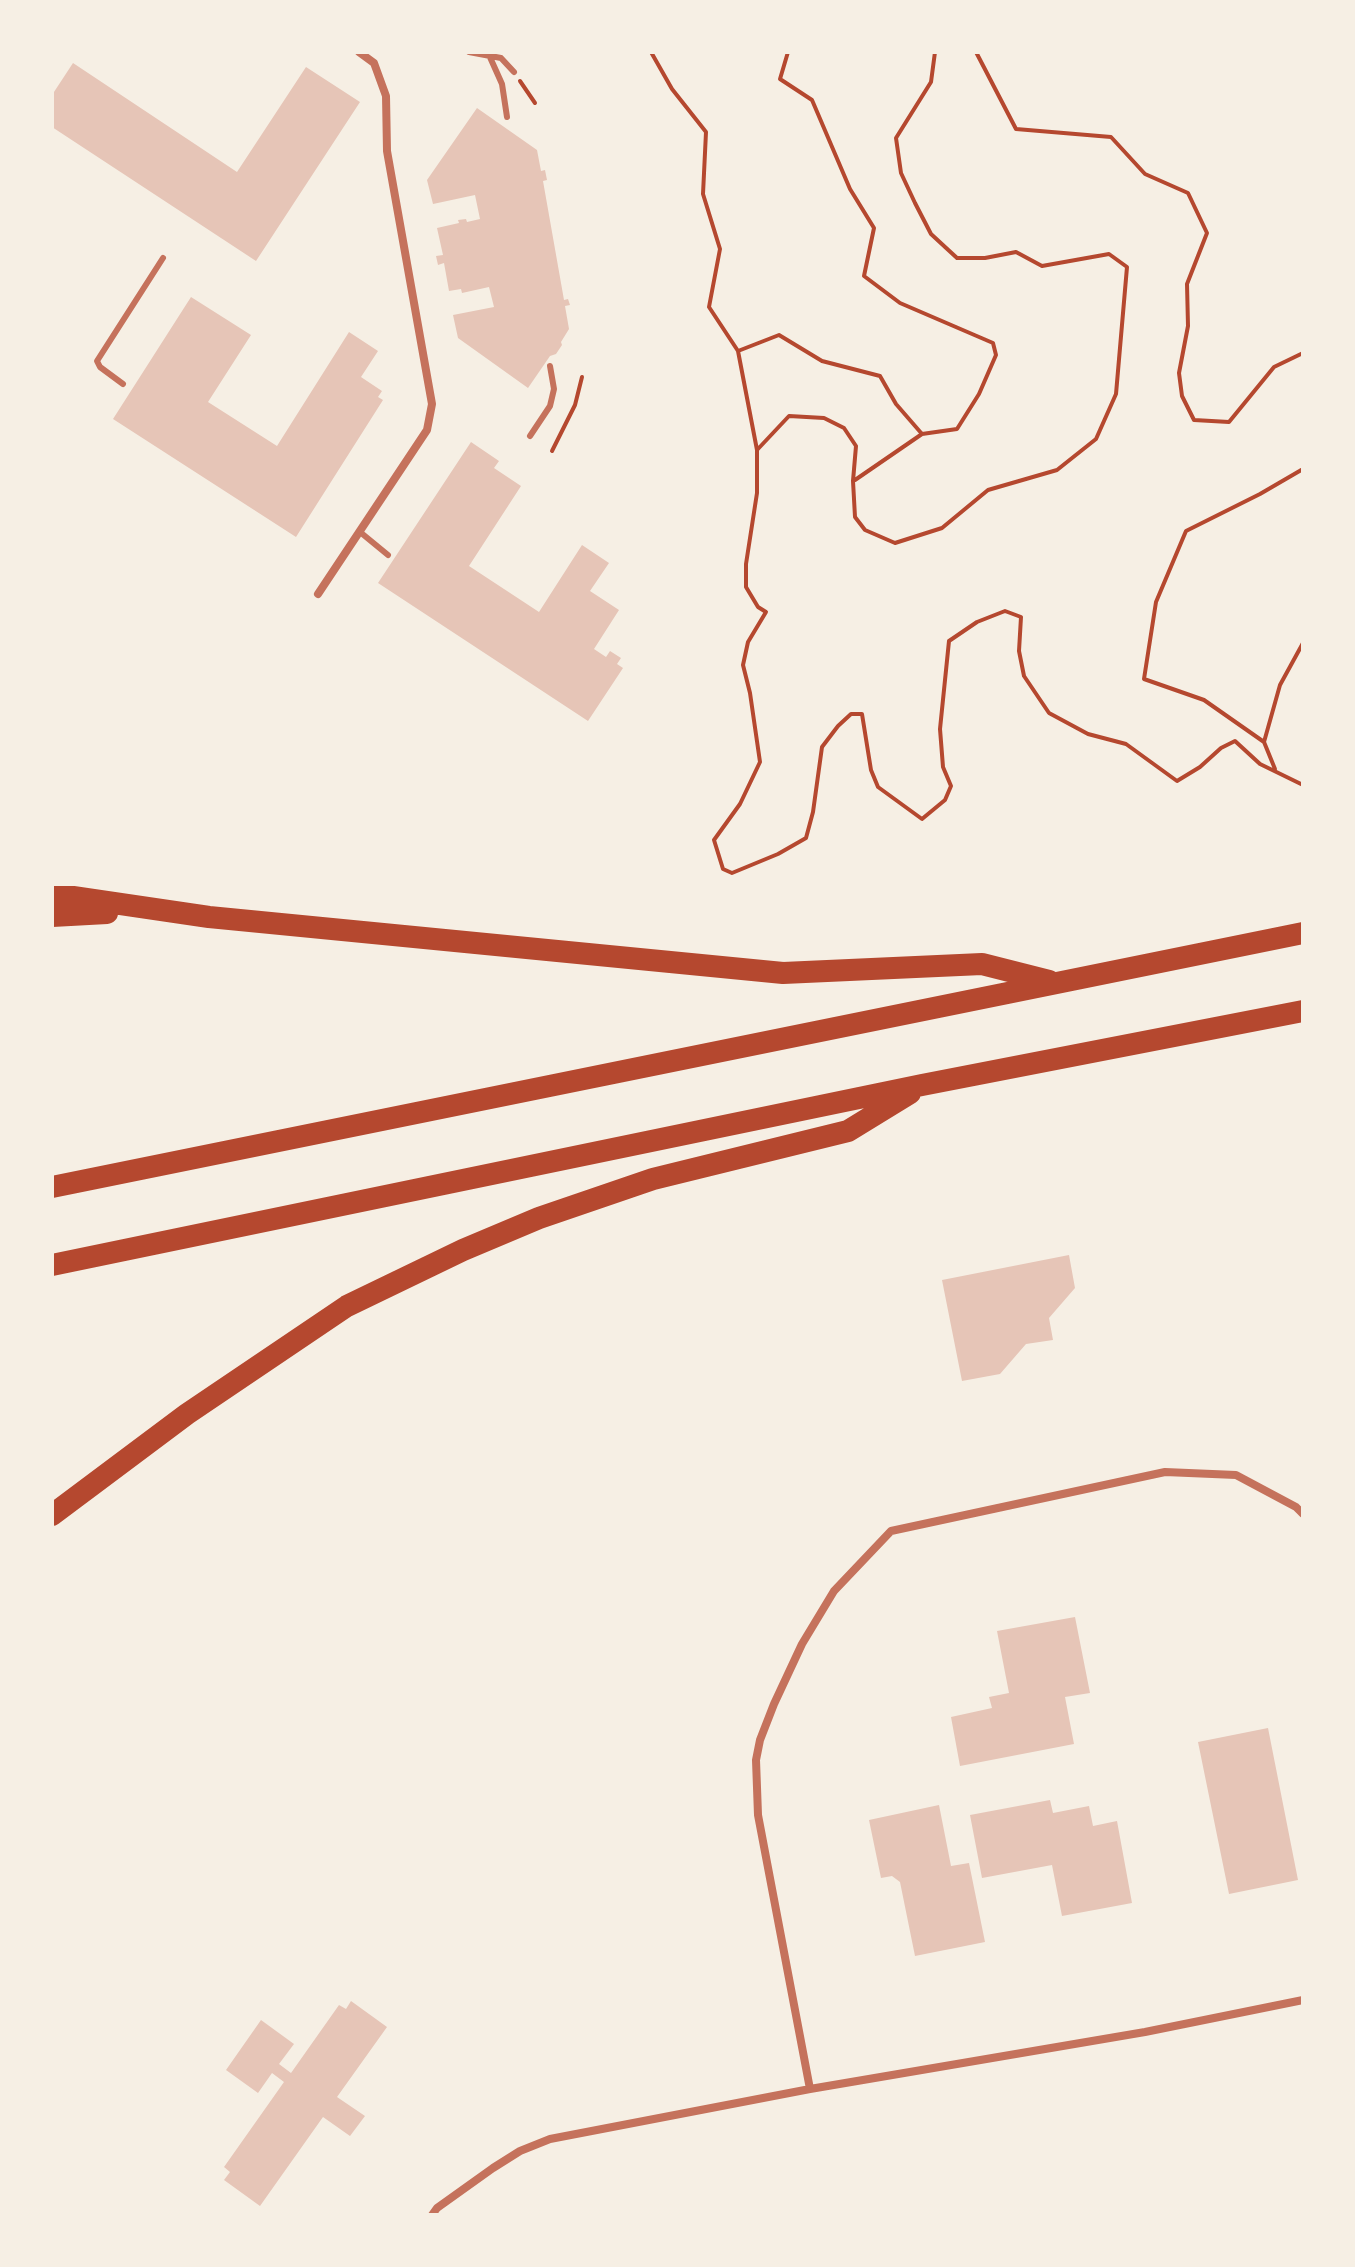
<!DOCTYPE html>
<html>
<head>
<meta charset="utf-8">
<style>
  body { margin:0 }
  #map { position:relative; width:1355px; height:2267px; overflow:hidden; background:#f6efe4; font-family:"Titillium Web",sans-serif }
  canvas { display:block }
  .frame { position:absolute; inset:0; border:54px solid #f6efe4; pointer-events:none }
</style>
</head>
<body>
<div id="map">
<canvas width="1355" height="2267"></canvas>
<div class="frame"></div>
</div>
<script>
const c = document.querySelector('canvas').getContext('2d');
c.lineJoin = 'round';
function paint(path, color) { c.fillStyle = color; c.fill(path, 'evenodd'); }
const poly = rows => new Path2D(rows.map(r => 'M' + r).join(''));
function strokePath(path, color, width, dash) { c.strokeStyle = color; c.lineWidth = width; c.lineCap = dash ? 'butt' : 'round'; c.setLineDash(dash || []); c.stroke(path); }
paint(poly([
  [73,63,237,172,306,67,360,102,256,261,52,127,52,95],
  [477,108,537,150,541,171,545,170,547,180,543,181,564,300,568,299,570,305,565,306,569,329,561,342,562,345,556,354,550,356,528,388,458,338,453,315,494,307,489,287,462,293,461,289,449,291,444,263,438,265,436,256,443,255,437,228,459,223,458,220,466,219,467,222,480,219,475,195,433,204,427,180],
  [191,297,251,335,208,402,277,446,349,332,378,351,361,377,382,391,378,397,383,400,296,537,113,419],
  [471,442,499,461,494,468,521,486,469,566,539,612,582,545,609,563,590,591,619,610,594,649,606,657,610,651,621,658,617,664,623,668,588,721,378,583],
  [1069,1255,1075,1288,1049,1318,1053,1340,1026,1344,1000,1374,962,1381,942,1280],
  [1075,1617,1090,1693,1065,1697,1074,1744,960,1766,951,1717,992,1708,989,1697,1009,1693,997,1631],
  [1268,1728,1298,1880,1229,1894,1198,1742],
  [1050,1800,1053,1813,1089,1806,1093,1826,1117,1821,1132,1903,1062,1916,1052,1865,982,1878,970,1815],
  [939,1805,951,1866,969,1863,985,1942,915,1956,900,1882,892,1876,881,1878,869,1820],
  [351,2001,387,2027,337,2097,365,2116,350,2136,323,2117,260,2206,224,2180,230,2172,224,2167,284,2082,272,2073,258,2093,226,2070,261,2020,294,2044,279,2064,291,2073,339,2005,346,2009]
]), '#e6c5b7');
strokePath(poly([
  [651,52,672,89,706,132,703,194,720,249,709,307,738,351,779,335,822,361,880,376,896,404,922,434,957,429,979,394,996,355,993,343,900,303,864,276,874,228,850,189,812,100,780,79,788,52],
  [935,52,931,82,896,138,901,173,915,203,931,234,957,258,985,258,1016,252,1042,266,1109,254,1127,267,1116,394,1096,439,1057,470,988,490,942,528,895,543,865,530,855,517,853,481,856,446,844,428,824,418,789,416,757,450,757,493,746,564,746,587,758,607,766,612,748,642,743,665,750,693,760,762,740,804,714,840,723,869,732,873,778,854,806,838,813,812,822,747,838,726,851,714,862,714,871,770,878,787,922,819,945,800,951,786,943,767,940,729,949,641,977,622,1005,611,1021,617,1019,651,1024,676,1049,713,1088,734,1126,744,1177,781,1200,767,1221,748,1235,741,1260,764,1303,785],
  [976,52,1016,129,1111,137,1145,174,1188,193,1207,233,1187,284,1188,326,1179,373,1182,396,1194,420,1229,422,1274,367,1303,353],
  [520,81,535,103],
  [738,351,757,450],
  [552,451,575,405,582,377],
  [855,480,922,434],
  [1264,742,1280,685,1303,643],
  [1275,769,1264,742,1204,700,1144,679,1156,602,1186,531,1260,494,1303,469]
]), '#b5482f', 4);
strokePath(poly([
  [469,52,501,58,514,72],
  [489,55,502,84,507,117],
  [123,384,100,367,97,361,163,258],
  [530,436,550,406,554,389,550,366],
  [360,532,388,555]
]), '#c5725c', 6);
strokePath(poly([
  [318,594,427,430,432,404,387,151,386,96,374,63,359,52],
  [810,2089,758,1815,756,1760,760,1740,774,1704,802,1644,834,1591,891,1531,1165,1472,1236,1475,1296,1507,1303,1514],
  [432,2215,437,2208,493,2168,520,2151,550,2139,810,2089,1145,2032,1303,2000]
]), '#c5725c', 8);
strokePath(poly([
  [52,897,73,897,209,917,783,973,982,964,1049,981],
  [52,916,107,913],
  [52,1187,1303,933],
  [52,1265,922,1085,1303,1011],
  [52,1515,187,1414,347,1306,463,1250,539,1218,653,1179,848,1131,910,1093]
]), '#b5482f', 22);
</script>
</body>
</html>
